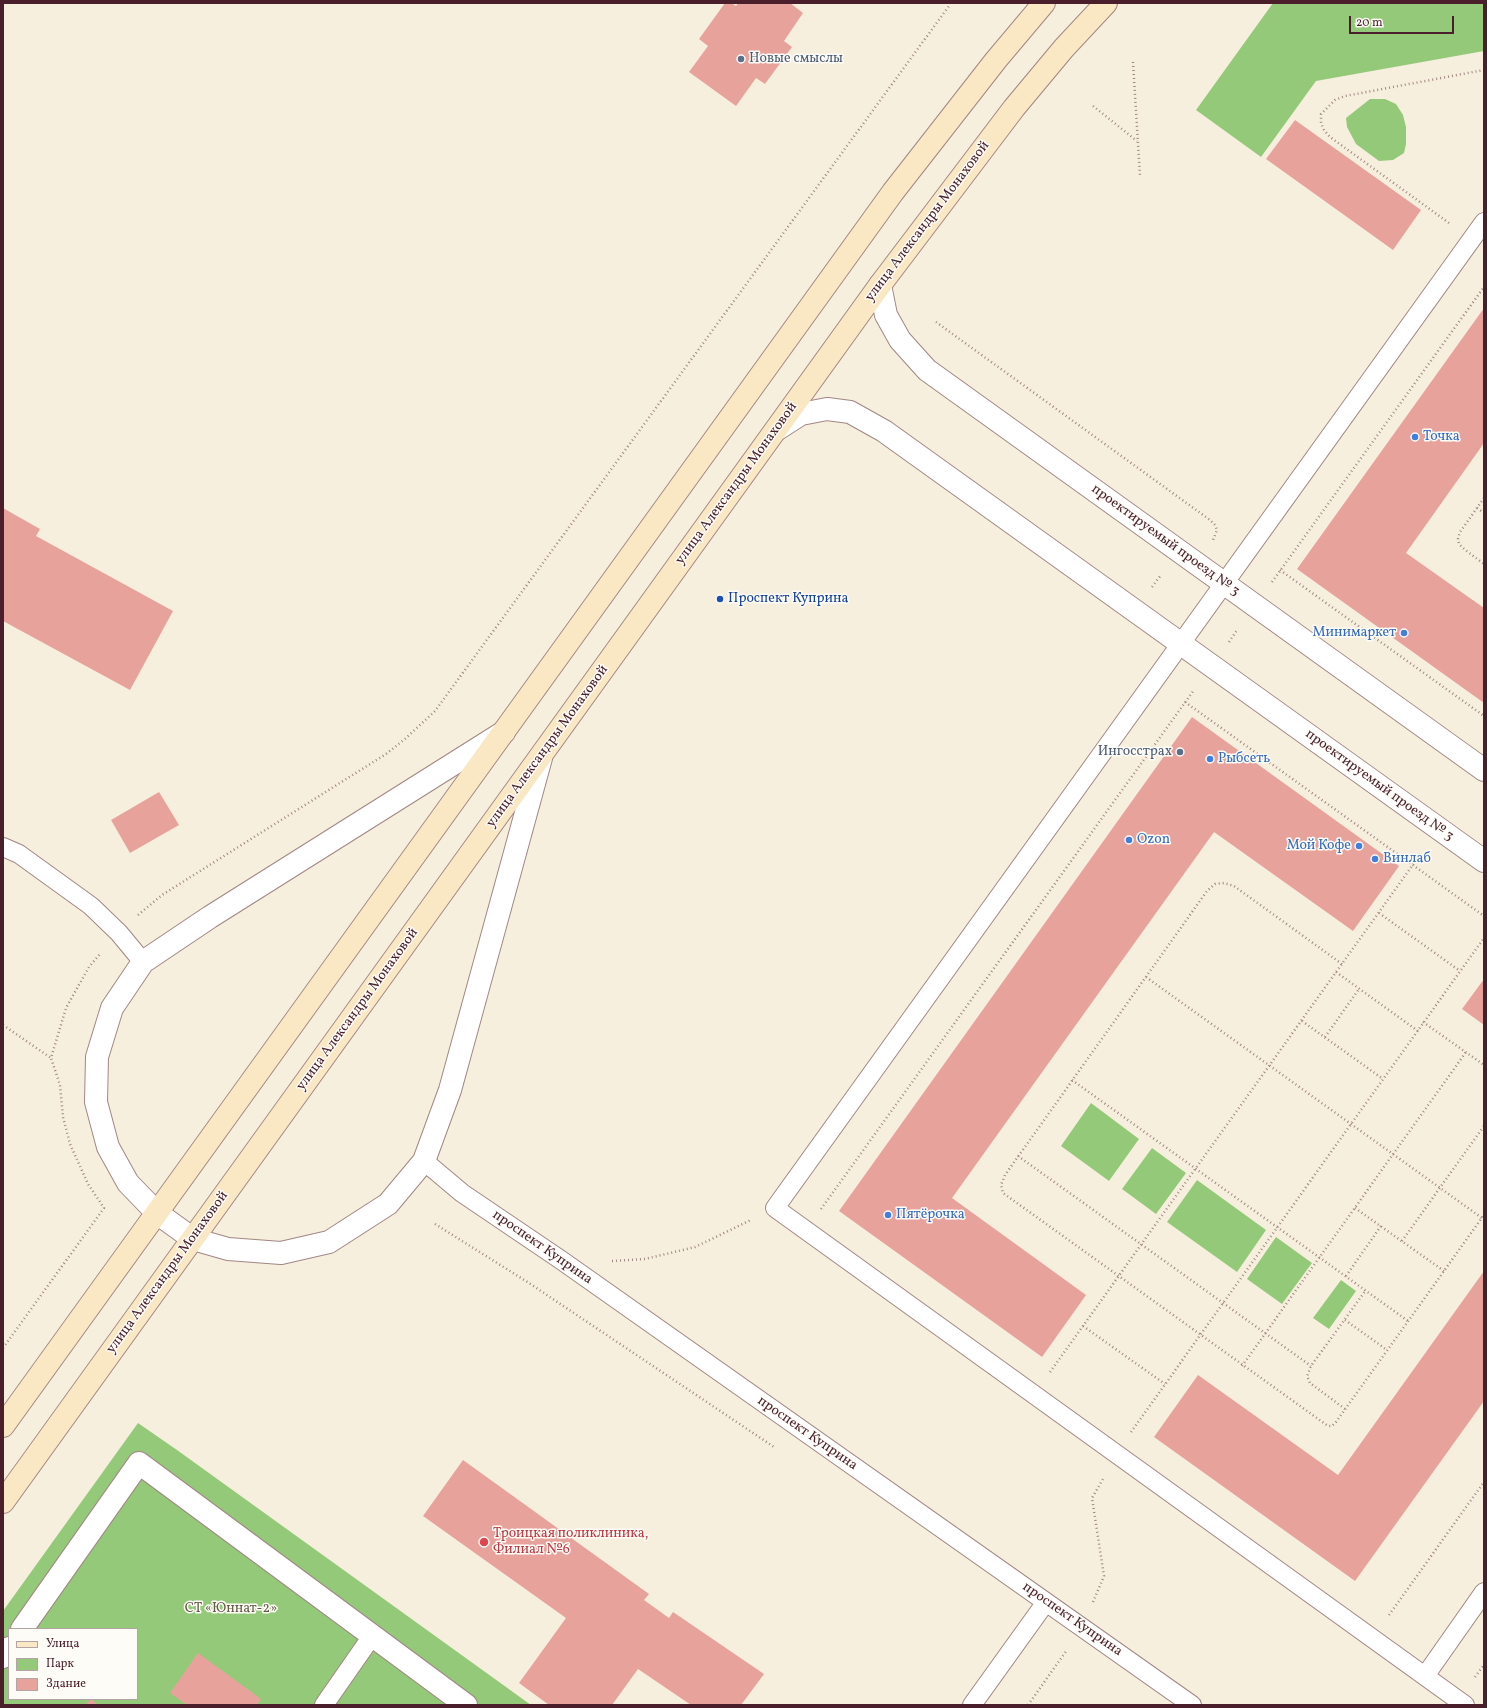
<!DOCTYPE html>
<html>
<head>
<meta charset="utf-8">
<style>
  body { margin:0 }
  #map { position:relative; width:1487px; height:1708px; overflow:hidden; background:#f7efde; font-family:Vollkorn,serif }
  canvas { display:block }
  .frame { position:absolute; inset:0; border:4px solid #4a1f2b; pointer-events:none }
  .legend { position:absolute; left:8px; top:1628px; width:130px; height:72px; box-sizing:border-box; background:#fdfcf7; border:1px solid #b5a4a5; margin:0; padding:5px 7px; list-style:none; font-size:12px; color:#4a1f2b }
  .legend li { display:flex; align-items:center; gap:8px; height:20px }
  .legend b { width:20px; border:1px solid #b5a4a5 }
  .scale { position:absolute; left:1349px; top:16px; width:105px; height:18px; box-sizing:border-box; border:2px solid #4a1f2b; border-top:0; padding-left:5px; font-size:12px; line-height:14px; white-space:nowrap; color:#4a1f2b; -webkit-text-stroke:3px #fdfcf7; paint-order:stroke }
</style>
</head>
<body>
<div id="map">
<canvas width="1487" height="1708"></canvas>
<div class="frame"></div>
<ul class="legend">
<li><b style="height:5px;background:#fae7c3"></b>Улица</li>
<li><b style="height:11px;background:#95c97a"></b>Парк</li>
<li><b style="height:11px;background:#e8a29c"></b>Здание</li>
</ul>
<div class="scale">20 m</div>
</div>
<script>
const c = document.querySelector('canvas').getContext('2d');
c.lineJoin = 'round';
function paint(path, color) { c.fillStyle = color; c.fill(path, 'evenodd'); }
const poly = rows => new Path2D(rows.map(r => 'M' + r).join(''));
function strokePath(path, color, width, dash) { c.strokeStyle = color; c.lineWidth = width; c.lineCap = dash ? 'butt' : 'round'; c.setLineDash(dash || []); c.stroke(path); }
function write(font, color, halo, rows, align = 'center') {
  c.font = font + ' Vollkorn,serif'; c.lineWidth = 3; c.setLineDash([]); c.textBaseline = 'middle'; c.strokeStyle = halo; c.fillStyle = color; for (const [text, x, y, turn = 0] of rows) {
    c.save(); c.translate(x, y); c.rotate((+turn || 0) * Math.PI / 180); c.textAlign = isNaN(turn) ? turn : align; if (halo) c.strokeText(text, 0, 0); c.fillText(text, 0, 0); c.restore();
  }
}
paint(poly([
  [1273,3,1484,3,1484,51,1316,81,1261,157,1196,110],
  [1370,99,1385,99,1396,104,1403,115,1406,127,1406,144,1404,153,1393,160,1379,161,1356,144,1347,127,1346,118],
  [1091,1103,1139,1139,1109,1181,1061,1146],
  [1152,1148,1186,1173,1156,1214,1122,1189],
  [1197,1180,1266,1230,1237,1272,1167,1222],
  [1276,1237,1312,1263,1282,1304,1247,1279],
  [1341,1280,1356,1291,1329,1329,1313,1318],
  [138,1423,177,1450,531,1705,3,1705,3,1611],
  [9,1629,137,1629,137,1699,9,1699]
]), '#95c97a');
paint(poly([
  [725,3,731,3,736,6,738,3,790,3,803,13,784,41,792,47,765,84,756,78,736,106,689,72,708,46,699,39],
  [1295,120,1421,210,1393,250,1266,159],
  [1484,308,1484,443,1406,553,1484,608,1484,703,1297,569],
  [3,508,40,529,36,536,173,611,130,690,3,621],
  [1192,717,1399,866,1353,931,1214,832,952,1198,1086,1295,1042,1357,839,1211],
  [159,792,179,825,130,853,111,820],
  [1484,979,1484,1025,1462,1009],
  [1484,1271,1484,1401,1355,1581,1154,1437,1198,1375,1338,1475],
  [463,1460,649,1594,644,1600,669,1618,673,1612,764,1674,741,1705,691,1705,638,1669,612,1705,549,1705,519,1683,566,1618,423,1516],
  [198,1653,261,1699,257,1705,187,1705,170,1693],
  [91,1699,98,1705,85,1705]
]), '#e8a29c');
const service = poly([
  [3,847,19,854,91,906,119,933,143,962],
  [424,1161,462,1193,561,1260,1192,1705],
  [1425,1676,1484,1592],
  [324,1705,372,1636],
  [972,1705,1046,1602],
  [1465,1705,775,1208,1484,222]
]);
const minor = poly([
  [880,285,886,315,900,340,927,370,1484,770],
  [776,430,801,414,827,409,850,412,884,431,1484,861],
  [22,1629,139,1463,466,1705],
  [3,1657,9,1648]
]);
const tertiary = poly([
  [504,732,210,917,143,962,112,1008,97,1057,96,1102,108,1147,128,1183,157,1213,193,1239,228,1249,281,1253,329,1242,388,1204,424,1161,450,1090,541,758]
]);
const secondary = poly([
  [3,1426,893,192,996,60,1044,3],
  [3,1502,880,285,1014,108,1064,48,1106,3]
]);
strokePath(service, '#a08784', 20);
strokePath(minor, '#a08784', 24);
strokePath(tertiary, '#a08784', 24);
strokePath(secondary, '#a08784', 24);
strokePath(poly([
  [1133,62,1140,176],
  [1093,106,1137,141],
  [1449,223,1330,137,1324,130,1321,123,1321,114,1335,100,1345,96,1484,70],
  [936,322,1210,520,1215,525,1217,530,1213,540],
  [1484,498,1460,532,1458,539,1459,544,1464,549,1484,564],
  [1477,508,1484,513],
  [1280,570,1484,716],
  [1272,582,1484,287],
  [1152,587,1161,575],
  [1229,642,1237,630],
  [1185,702,1484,916],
  [1379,913,1460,971],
  [138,915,162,895,386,754,405,739,435,711,949,6],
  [1342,964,1234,886,1224,883,1215,884,1207,891,1005,1175,1001,1185,1003,1193,1328,1426,1332,1426,1336,1422,1484,1215],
  [1336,972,1418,1031],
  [1146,977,1482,1218],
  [1302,1021,1383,1079],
  [1423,1022,1484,1065],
  [3,1025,51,1058],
  [1325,1037,1359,989],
  [1072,1080,1408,1321],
  [1018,1156,1311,1366],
  [1355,1208,1444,1271],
  [821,1209,1194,690],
  [435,1224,529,1283,774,1447],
  [1402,1241,1484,1126],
  [612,1261,645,1259,695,1247,751,1220],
  [1346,1276,1381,1226],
  [1345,1320,1387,1350],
  [1083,1326,1165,1384],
  [3,1348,104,1208,88,1184,70,1144,63,1117,60,1085,51,1058,66,1008,89,967,100,954],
  [1242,1366,1466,1052],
  [1050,1372,1422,852],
  [1345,1409,1310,1383,1307,1376,1311,1366,1366,1290],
  [1131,1432,1484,938],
  [1093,1602,1104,1576,1092,1498,1103,1479],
  [1389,1615,1484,1482],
  [1475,1677,1484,1665],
  [1028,1705,1067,1650]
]), '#a08784', 2.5, [1, 3]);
strokePath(service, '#fff', 18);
strokePath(minor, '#fff', 22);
strokePath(tertiary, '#fff', 22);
strokePath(secondary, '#fae7c3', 22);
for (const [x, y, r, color] of [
  [741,59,4,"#5c6f8a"],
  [1415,437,4,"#3f7fe0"],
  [720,599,4,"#1a4fb4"],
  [1404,633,4,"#3f7fe0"],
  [1180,752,4,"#5c6f8a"],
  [1210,759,4,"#3f7fe0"],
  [1129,840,4,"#3f7fe0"],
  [1359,846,4,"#3f7fe0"],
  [1375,859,4,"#3f7fe0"],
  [888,1215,4,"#3f7fe0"],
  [484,1542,5,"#e0444e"]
]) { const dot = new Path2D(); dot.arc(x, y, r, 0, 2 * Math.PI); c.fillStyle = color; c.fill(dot); strokePath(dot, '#fdfcf7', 1.5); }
write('14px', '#4e5e75', '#fdfcf7', [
  ["Новые смыслы",749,59],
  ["Ингосстрах",1172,752,"right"]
], 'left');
write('14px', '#4a1f2b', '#fdfcf7', [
  ["улица Александры Монаховой",928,222,-53],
  ["улица Александры Монаховой",737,484,-54],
  ["проектируемый проезд № 3",1165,541,36],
  ["улица Александры Монаховой",548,747,-54],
  ["проектируемый проезд № 3",1379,786,36],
  ["улица Александры Монаховой",358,1010,-54],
  ["проспект Куприна",542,1248,35],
  ["улица Александры Монаховой",168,1273,-54],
  ["проспект Куприна",807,1434,35],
  ["проспект Куприна",1072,1620,35]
]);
write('14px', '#366cbe', '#fdfcf7', [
  ["Точка",1423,437],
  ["Минимаркет",1396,633,"right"],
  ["Рыбсеть",1218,759],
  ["Ozon",1137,840],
  ["Мой Кофе",1351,846,"right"],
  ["Винлаб",1383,859],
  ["Пятёрочка",896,1215]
], 'left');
write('14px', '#164399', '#fdfcf7', [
  ["Проспект Куприна",728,599]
], 'left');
write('14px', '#be3a42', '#fdfcf7', [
  ["Троицкая поликлиника,",493,1534],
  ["Филиал №6",493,1550]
], 'left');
write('14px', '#645a47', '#fdfcf7', [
  ["СТ «Юннат-2»",231,1609]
]);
</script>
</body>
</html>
